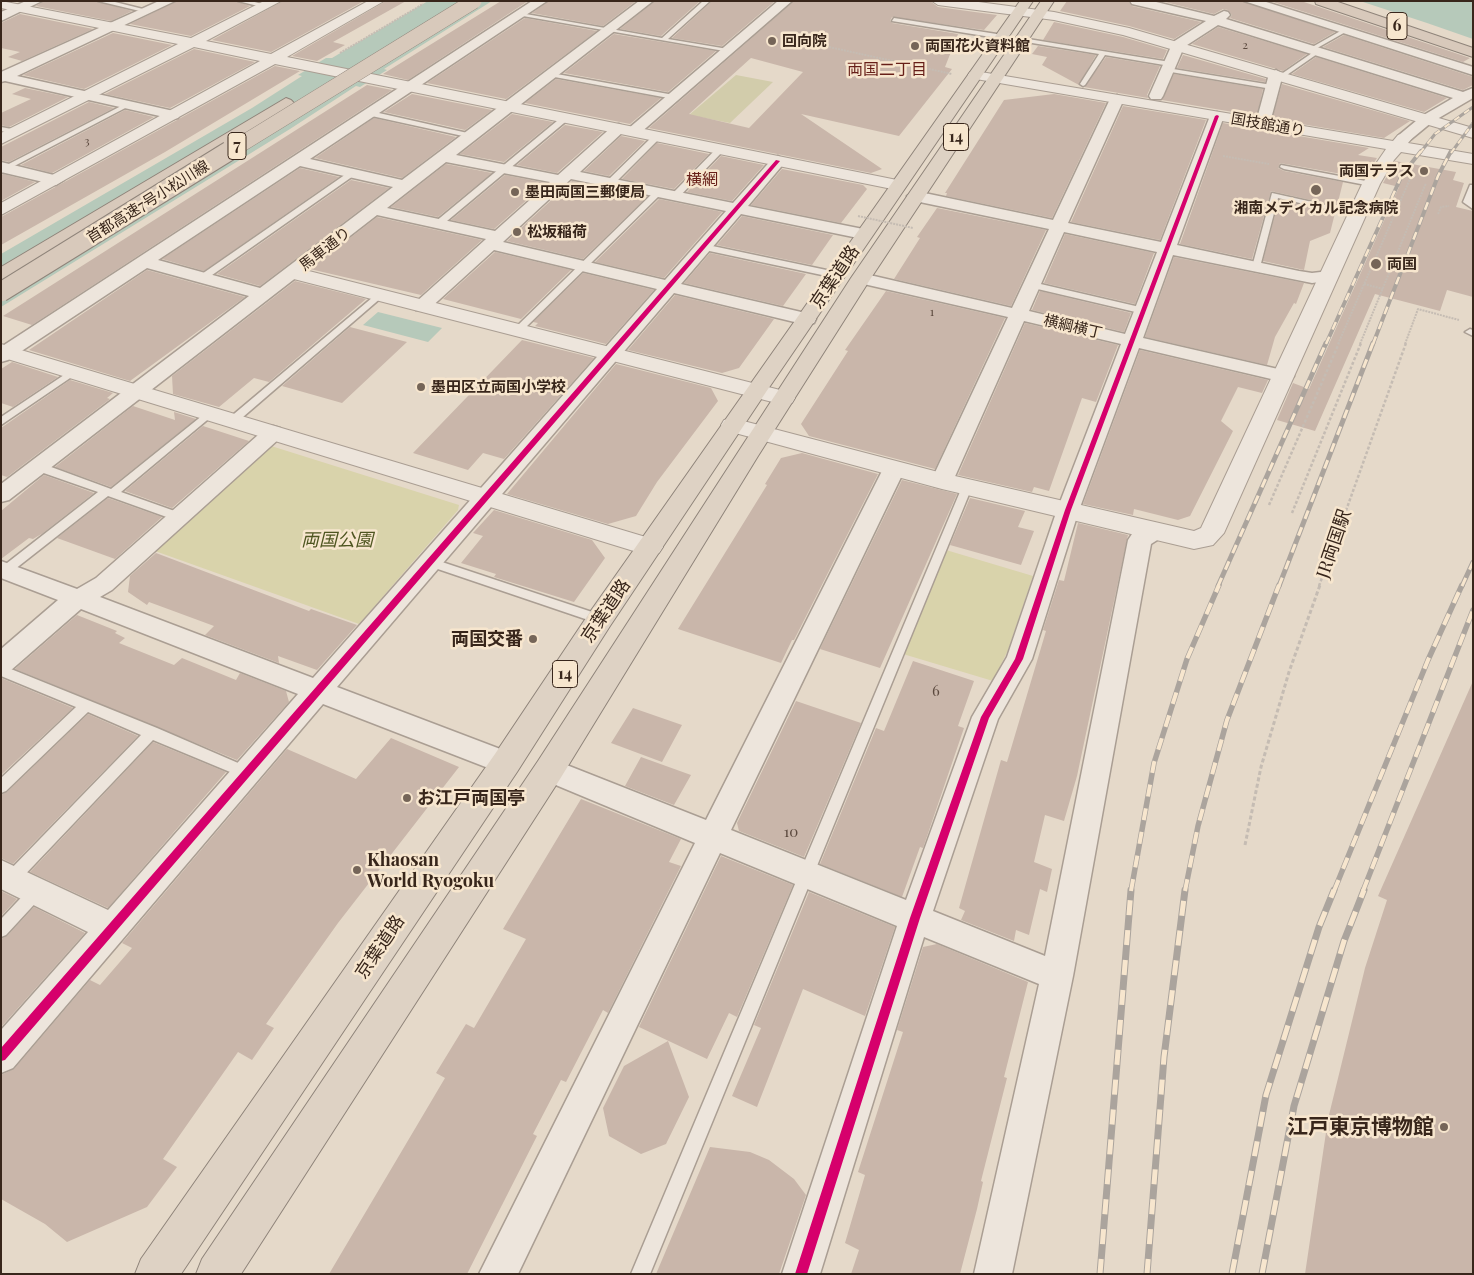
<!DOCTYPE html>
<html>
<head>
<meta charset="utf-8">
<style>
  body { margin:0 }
  #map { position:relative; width:1474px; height:1275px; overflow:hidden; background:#e5d9c9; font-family:"Playfair Display",serif }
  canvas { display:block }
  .frame { position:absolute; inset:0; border:2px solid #38261b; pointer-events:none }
</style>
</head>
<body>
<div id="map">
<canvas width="1474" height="1275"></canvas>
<div class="frame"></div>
</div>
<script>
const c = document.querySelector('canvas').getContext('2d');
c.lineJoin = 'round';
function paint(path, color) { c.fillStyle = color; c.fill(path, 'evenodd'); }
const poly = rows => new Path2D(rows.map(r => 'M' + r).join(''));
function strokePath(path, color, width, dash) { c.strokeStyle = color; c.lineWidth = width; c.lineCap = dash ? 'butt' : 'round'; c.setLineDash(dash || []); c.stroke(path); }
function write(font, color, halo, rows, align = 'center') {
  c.font = font + ' "Playfair Display","Noto Sans JP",serif'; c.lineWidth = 5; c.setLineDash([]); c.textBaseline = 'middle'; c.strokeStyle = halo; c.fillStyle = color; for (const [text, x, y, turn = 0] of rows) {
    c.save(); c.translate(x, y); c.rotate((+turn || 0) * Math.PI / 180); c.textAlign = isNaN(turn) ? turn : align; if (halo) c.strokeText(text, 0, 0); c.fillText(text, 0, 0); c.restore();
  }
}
paint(poly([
  [268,445,459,505,458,510,359,624,155,551],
  [946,550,1033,576,1008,650,993,681,903,654]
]), '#d9d3ab');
paint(poly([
  [736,75,773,82,730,123,689,115]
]), '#d2ccab');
paint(poly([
  [428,1,492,1,384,69,387,70,360,87,356,86,290,129,1,307,1,254,252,108,302,76,298,75,326,58,332,58],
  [1360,1,1473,1,1473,39,1427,23],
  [378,312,442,328,428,342,363,325]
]), '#b6c9ba');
paint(poly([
  [44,1,96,1,132,11,111,21,36,6],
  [177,1,236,1,250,6,191,36,130,24],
  [283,1,364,1,271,52,212,40],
  [386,1,406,1,333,42,345,45,317,61,292,56],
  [501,1,528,1,408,80,383,74],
  [549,1,636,1,603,26,532,13],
  [655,1,700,1,661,36,620,29],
  [712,1,775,1,722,46,672,38],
  [794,1,930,1,938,7,997,15,984,30,892,17,890,21,892,23,958,34,945,67,952,69,899,136,801,114,882,169,871,173,649,128],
  [751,58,803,72,749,128,689,114],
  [1067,1,1128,1,1132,6,1201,22,1174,39,1129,26,1060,11],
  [1161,1,1242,1,1335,32,1314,44,1230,18,1232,15,1228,10,1223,9,1214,14],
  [1270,1,1301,1,1470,58,1463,62],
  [20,14,93,29,22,61,8,57,20,52,1,48,1,23],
  [525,18,597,31,506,99,427,83],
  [1054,22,1123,37,1167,50,1163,59,1043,40],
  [1218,27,1307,54,1283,71,1192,44],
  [113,33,172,45,84,89,23,75],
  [614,34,716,51,668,92,564,73],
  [1344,35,1473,77,1473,85,1463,90,1323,47],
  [1038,46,1096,55,1079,85,1042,65,1047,57,1032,54],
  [194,49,255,62,170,108,105,94],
  [1183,55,1266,79,1265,82,1177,68],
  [1106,57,1160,66,1147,95,1148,98,1084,87],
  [1316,57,1447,98,1424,112,1292,74],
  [275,66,300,71,165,152,1,245,1,217],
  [1174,74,1263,89,1257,116,1162,100],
  [556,79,661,98,630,124,525,103],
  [1282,84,1410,121,1384,138,1272,119],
  [367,85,392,90,32,325,3,316],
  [25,88,68,97,9,127,1,125,1,113,31,99,12,94],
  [412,94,492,110,465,130,384,112],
  [1054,94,1106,103,1052,218,946,196,947,193,945,193,1004,100],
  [89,102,114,108,9,162,1,160,1,147],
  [1123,106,1206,120,1160,240,1071,222],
  [125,110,154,117,52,173,21,165],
  [512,114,553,122,504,162,460,154],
  [374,118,456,137,402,178,315,158],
  [1223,123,1369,148,1358,155,1377,158,1364,178,1280,163,1278,168,1284,171,1343,182,1337,206,1271,191,1252,259,1180,244],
  [565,125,603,132,557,173,517,165],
  [621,136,645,141,609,176,584,171],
  [657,143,709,154,674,189,622,179],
  [721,156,764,165,732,201,687,192],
  [1395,161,1456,172,1453,180,1464,183,1456,207,1473,211,1473,297,1447,290,1440,311,1375,294,1315,431,1277,420,1293,383,1309,389,1399,187,1383,183],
  [446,164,492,173,438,217,391,207],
  [300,168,339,177,204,271,162,259],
  [782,169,863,185,867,189,841,223,751,205],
  [1,175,3,174,35,182,1,201],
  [505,175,546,183,494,229,451,220],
  [351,180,389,188,260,286,217,274],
  [572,181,647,197,583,259,507,241],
  [659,199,722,212,664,278,595,262],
  [1279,200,1335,213,1330,233,1310,241,1304,270,1263,261],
  [937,208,1046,230,1011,306,894,279,920,238,917,237],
  [742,216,833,235,812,265,717,245],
  [377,217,482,240,421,295,310,269],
  [1065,234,1154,253,1135,304,1044,283],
  [495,252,571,270,521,319,443,299],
  [710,253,806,274,783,306,684,283],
  [1174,257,1304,283,1296,304,1294,303,1275,337,1267,365,1145,337],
  [147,270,245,297,130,381,29,350],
  [583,273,654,290,606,344,535,326,538,323,533,322],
  [295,281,366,299,269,382,254,378,219,407,173,394,172,376],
  [886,291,1005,318,935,469,809,436,801,424,848,351,845,350],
  [1040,291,1131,313,1124,332,1032,310],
  [675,295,774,319,739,368,722,373,628,350],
  [1025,323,1118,345,1096,402,1082,398,1049,491,1034,487,1032,492,958,475],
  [350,327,407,342,342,403,282,386],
  [522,340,594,358,504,459,483,453,468,470,413,453],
  [1140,350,1268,380,1262,393,1238,387,1221,421,1233,431,1190,516,1178,520,1134,509,1133,515,1083,504],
  [12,362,58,377,13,407,1,403,1,369],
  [616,364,711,388,718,401,657,482,636,516,608,524,507,494],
  [70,380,113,393,107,398,110,399,7,477,1,475,1,428],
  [133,406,175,420,174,412,196,419,111,487,55,467],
  [203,426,249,441,172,508,125,491],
  [802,453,878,474,794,640,792,640,781,663,678,629,767,485,765,484,781,458],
  [44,475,94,493,43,533,33,539,29,538,1,559,1,511],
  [902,480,957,494,880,668,820,649],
  [108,498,162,517,115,559,57,538],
  [970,498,1025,511,1018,527,1034,531,1021,565,950,545],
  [494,510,592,540,605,558,574,602,494,577,496,574,461,563,483,536,473,533],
  [1078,523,1128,535,1077,776,1064,821,1045,815,1034,862,1052,869,1047,892,1040,889,1029,935,1016,930,1014,941,961,920,965,911,959,908,1001,760,1007,762,1046,631,1043,630,1059,580,1064,581],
  [156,553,309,611,311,609,357,625,317,670,278,656,279,663,205,635,214,626,149,602,147,605,128,592,130,576],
  [77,615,117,631,115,633,125,638,119,643,174,665,182,658,236,680,240,673,286,691,289,702,237,760,15,669],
  [913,661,974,681,958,726,964,728,923,848,920,847,902,897,820,864,876,728,884,731],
  [1,678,73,708,1,775],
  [1473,681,1473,1274,1305,1274,1328,1119,1365,968,1387,900,1378,896],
  [796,701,861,723,804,857,739,831,737,823],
  [633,708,682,725,662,762,611,743],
  [88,714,138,736,13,864,1,858,1,795,7,792],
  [391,738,459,767,338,923,266,1024,274,1028,252,1060,238,1052,163,1159,177,1167,147,1207,67,1242,45,1224,1,1199,1,1075,14,1069,90,980,100,985,132,948,122,943,287,749,356,779],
  [153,742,226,772,108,908,30,872],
  [641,757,691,775,674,805,625,786],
  [581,799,681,839,669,862,681,866,608,1013,603,1010,566,1082,561,1080,533,1134,537,1136,467,1274,329,1274,445,1078,436,1073,466,1024,474,1028,526,939,503,929],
  [721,856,793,885,737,1017,729,1013,707,1059,639,1027],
  [1,891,17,899,1,916],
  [809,892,895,927,865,1016,803,989,757,1107,732,1096,761,1028,754,1025],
  [34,907,85,933,1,1027,1,939,7,936],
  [937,944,1028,982,1004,1077,1007,1078,981,1181,983,1182,977,1209,960,1274,851,1274,859,1250,845,1243,865,1175,858,1172,903,1032,897,1030,923,947],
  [668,1041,689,1097,666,1144,641,1154,609,1136,603,1108,624,1066],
  [710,1147,750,1152,769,1160,794,1179,806,1195,779,1274,656,1274]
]), '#c9b6aa');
const service = poly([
  [98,1,111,1,151,11,148,13,98,1],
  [238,1,251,1,269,6,266,8,238,1],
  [703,1,710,1,668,39,728,49,731,51,730,52,517,15,520,13,662,38,703,1],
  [894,18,1003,35,1006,37,1003,39,892,21,894,18],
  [1344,29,1349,30,1312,51,1307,50,1344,29],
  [1022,38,1170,62,1173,64,1170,66,1105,55,1085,85,1083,86,1080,84,1099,54,1020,41,1022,38],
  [1315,51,1320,52,1284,77,1280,77,1280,75,1315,51],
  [1167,68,1272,85,1275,87,1272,89,1165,71,1164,70,1167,68],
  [551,73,674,95,677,97,674,99,549,76,549,74,551,73],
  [125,104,131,105,1,173,1,168,125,104],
  [370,111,472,134,476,136,472,138,367,115,367,111,370,111],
  [563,116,570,118,441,226,435,226,435,222,563,116],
  [1,127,17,130,18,132,14,134,1,131,1,127],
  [655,134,662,136,613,185,607,185,607,181,655,134],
  [718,147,725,149,678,198,672,198,672,194,718,147],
  [1281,165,1371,182,1375,184,1371,186,1284,169,1280,167,1281,165],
  [349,172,356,174,205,280,199,280,199,276,349,172],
  [1470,185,1473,185,1473,209,1463,202,1470,185],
  [655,191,662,193,521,332,515,332,515,328,655,191],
  [1272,193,1357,212,1361,214,1357,216,1278,198,1260,267,1256,270,1252,267,1272,193],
  [703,244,836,272,840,275,836,278,700,249,699,247,703,244],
  [1032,282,1144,308,1149,311,1144,314,1029,287,1028,285,1032,282],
  [379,292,383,295,382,297,236,423,228,423,228,419,379,292],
  [1470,329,1473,330,1473,336,1465,332,1470,329],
  [73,369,76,370,76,374,1,425,1,417,73,369],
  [208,411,213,414,212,416,121,492,183,514,185,517,183,520,175,520,108,496,10,573,2,573,2,567,98,492,35,470,34,467,35,464,43,464,111,489,208,411],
  [967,483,972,487,650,1274,631,1274,962,487,967,483],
  [430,558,604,616,606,619,600,624,426,565,424,562,430,558],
  [1,665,157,728,252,769,254,773,252,777,247,779,153,740,16,884,11,886,6,884,4,879,6,874,141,735,88,712,6,791,1,793,1,778,76,707,1,676,1,665],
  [37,884,42,886,45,891,42,896,6,935,1,937,1,919,32,886,37,884]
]);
const minor = poly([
  [26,1,42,1,1,21,1,12,26,1],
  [159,1,175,1,17,76,178,112,180,115,178,118,173,119,5,81,1,82,1,72,159,1],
  [532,1,547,1,310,159,402,180,639,1,653,1,456,155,558,175,614,125,619,124,626,128,624,131,580,172,733,203,773,158,778,156,786,161,748,206,863,229,869,230,871,234,869,238,863,239,741,214,681,284,814,315,816,319,814,323,807,325,674,293,337,687,516,755,520,763,516,771,506,775,496,771,323,704,13,1068,1,1073,1,1030,88,932,1,889,1,860,108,910,298,694,81,609,10,671,1,674,1,649,58,600,1,578,1,561,77,589,96,578,266,428,273,426,280,428,283,433,280,438,112,590,100,597,313,678,657,289,494,250,428,310,416,310,413,306,416,302,486,239,377,215,9,500,1,502,1,484,249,296,147,268,8,360,1,362,1,347,532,1],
  [446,162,550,182,495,231,387,208,446,162],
  [300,166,393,187,260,288,158,260,300,166],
  [571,179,726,211,665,280,503,242,571,179],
  [778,1,792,1,639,134,629,134,627,131,629,128,778,1],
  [1130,1,1152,1,1214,16,1224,11,1228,12,1230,15,1226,19,1463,92,1473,88,1473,98,1432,122,1409,141,1399,141,1397,138,1399,135,1422,116,1453,98,1218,25,1184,47,1163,96,1161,99,1151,99,1149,96,1173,42,1206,21,1132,4,1130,1],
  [1244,1,1263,1,1473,67,1473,75,1244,1],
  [1276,70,1283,74,1272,115,1270,118,1260,118,1258,115,1269,74,1276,70],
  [1117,95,1124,99,1068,223,1161,242,1210,116,1217,112,1224,116,1177,245,1299,271,1312,273,1329,271,1335,272,1338,276,1335,280,1312,283,1173,255,1143,338,1291,372,1294,376,1291,380,1284,382,1139,348,1079,510,1032,659,998,719,933,911,1045,956,1128,540,1132,534,1146,525,1154,523,1162,525,1165,531,1162,537,1151,544,1073,976,1012,1274,974,1274,1039,984,924,937,820,1274,782,1274,897,926,720,853,518,1274,479,1274,695,843,539,778,535,770,539,762,549,758,559,762,706,820,883,469,886,464,894,462,902,464,905,469,731,830,906,900,972,717,1007,657,1057,510,1121,344,1024,321,953,481,950,486,942,488,934,486,931,481,1008,317,855,282,852,278,855,274,861,273,1012,308,1049,229,915,201,907,196,915,191,1053,220,1110,99,1117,95],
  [1064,232,1157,252,1125,334,1029,311,1064,232],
  [1,162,62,177,64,180,56,185,1,172,1,162]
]);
const tertiary = poly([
  [1,1,191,38,264,1,281,1,206,41,271,54,368,1,384,1,287,57,897,180,903,181,906,185,903,189,897,190,275,64,1,215,1,203,260,61,194,47,1,144,1,133,178,44,1,8,1,1],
  [932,1,971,1,1054,12,1129,28,1473,128,1473,138,1123,35,1054,20,938,5,932,1],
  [975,71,1393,141,1398,135,1404,133,1412,138,1408,143,1473,154,1473,164,1401,152,1394,160,1380,184,1224,533,1213,545,1194,549,942,489,724,430,721,425,724,420,732,418,942,473,1194,531,1201,528,1362,184,1386,149,970,78,968,75,970,72,975,71],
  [293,267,792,393,795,398,792,403,784,405,286,277,283,273,286,269,293,267],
  [1,344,659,541,663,547,659,553,650,556,1,357,1,344]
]);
const trunk = poly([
  [1020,1,1033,1,766,392,610,626,517,772,181,1274,135,1274,141,1259,495,754,590,612,1020,1],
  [1041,1,1054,1,871,278,758,456,560,779,241,1274,196,1274,202,1259,538,761,851,278,1041,1]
]);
const motorway = poly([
  [1315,1,1335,1,1473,48,1473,57,1316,4,1315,1],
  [286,98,291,100,294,103,291,106,8,279,1,281,1,267,286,98]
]);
strokePath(service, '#aa9e93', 3);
strokePath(minor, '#aa9e93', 3);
strokePath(tertiary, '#aa9e93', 2);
strokePath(trunk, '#8f847a', 2);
strokePath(motorway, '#8f847a', 2);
strokePath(poly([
  [797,40,952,74],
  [340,53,423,4],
  [1223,156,1269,164],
  [1438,214,1441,207,1449,206],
  [1364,284,1383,289],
  [1338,344,1410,179],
  [1360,344,1426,183],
  [1405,344,1418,309,1459,320]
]), '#c5bcb3', 2, [2, 1]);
strokePath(poly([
  [1269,505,1339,343],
  [1292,513,1361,343],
  [1319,586,1406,343]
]), '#c5bcb3', 2.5, [3, 2]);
strokePath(poly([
  [1245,845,1261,767,1289,672,1320,585]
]), '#c5bcb3', 3, [4, 2.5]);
paint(service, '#ede5dc');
paint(minor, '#ede5dc');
paint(tertiary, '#ede5dc');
paint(trunk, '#ded2c4');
paint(motorway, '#d8c9bb');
const railFar4 = poly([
  [1420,153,1435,134,1473,107],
  [1451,153,1473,123]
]);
const railFar3 = poly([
  [1326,344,1402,175,1421,151],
  [1373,344,1438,176,1451,151]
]);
const railFar2 = poly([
  [1218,586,1326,343],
  [1279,586,1373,343],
  [1462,586,1473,562]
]);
const railFar1 = poly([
  [1131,891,1154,763,1187,659,1219,585],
  [1185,891,1198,826,1227,720,1279,585],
  [1334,891,1428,660,1462,585],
  [1363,891,1473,610]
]);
const rail = poly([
  [1100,1274,1131,890],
  [1147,1274,1164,1057,1185,890],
  [1232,1274,1266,1095,1319,927,1334,890],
  [1262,1274,1294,1106,1344,941,1364,890]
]);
strokePath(railFar4, '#aba49d', 3);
strokePath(railFar3, '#aba49d', 4);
strokePath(railFar2, '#aba49d', 5);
strokePath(railFar1, '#aba49d', 5.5);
strokePath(rail, '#aba49d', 7);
strokePath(railFar4, '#f7e6ce', 2, [6]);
strokePath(railFar3, '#f7e6ce', 2.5, [8]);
strokePath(railFar2, '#f7e6ce', 3, [9]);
strokePath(railFar1, '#f7e6ce', 4, [12]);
strokePath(rail, '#f7e6ce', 5, [15]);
const motorwayBridgeFar1 = poly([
  [227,153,474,1]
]);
const motorwayBridge = poly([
  [1,292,229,151]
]);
strokePath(motorwayBridgeFar1, '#8f847a', 16, []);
strokePath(motorwayBridge, '#8f847a', 21, []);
strokePath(poly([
  [858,216,913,228]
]), '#c5bcb3', 2, [2, 1]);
strokePath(motorwayBridgeFar1, '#d8c9bb', 15);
strokePath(motorwayBridge, '#d8c9bb', 19);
paint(poly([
  [1217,115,1219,116,1071,510,1023,659,989,718,920,918,807,1274,795,1274,910,918,981,717,1015,659,1065,510,1215,116,1217,115],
  [776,160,780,161,5,1060,1,1061,1,1048,776,160]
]), '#d6006c');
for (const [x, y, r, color] of [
  [772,41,5,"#756558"],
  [915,46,5,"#756558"],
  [1424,171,5,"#756558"],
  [1316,190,6,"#756558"],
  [515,192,5,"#756558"],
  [517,232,5,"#756558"],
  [1376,264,6,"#756558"],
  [421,387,5,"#756558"],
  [533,639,5,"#756558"],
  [407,798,5,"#756558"],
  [357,870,5,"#756558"],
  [1444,1127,5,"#756558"]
]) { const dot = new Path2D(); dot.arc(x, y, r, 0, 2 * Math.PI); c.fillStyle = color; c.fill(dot); strokePath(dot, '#f7e6ce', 2); }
write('12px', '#5c4a3f', null, [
  ["2",1245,45],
  ["3",87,141],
  ["1",932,312]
]);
write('bold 15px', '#38261b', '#f7e6ce', [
  ["回向院",782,41],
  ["両国花火資料館",925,46],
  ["両国テラス",1414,171,"right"],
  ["墨田両国三郵便局",525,192],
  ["湘南メディカル記念病院",1316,208,"center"],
  ["松坂稲荷",527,232],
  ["両国",1387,264],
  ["墨田区立両国小学校",431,387]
], 'left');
write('15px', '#38261b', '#f7e6ce', [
  ["国技館通り",1268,125,10],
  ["首都高速7号小松川線",148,202,-32],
  ["馬車通り",325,249,-38],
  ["横綱横丁",1073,327,13]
]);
write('15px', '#5c4a3f', null, [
  ["6",936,691],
  ["10",791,832]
]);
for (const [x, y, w] of [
  [1397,26,20],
  [956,137,25],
  [237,146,18],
  [565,674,25]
]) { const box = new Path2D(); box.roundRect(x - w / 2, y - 13.5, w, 27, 4); c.fillStyle = '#f7e6ce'; c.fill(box); strokePath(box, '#38261b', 1); }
write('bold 16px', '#38261b', null, [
  ["6",1397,26],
  ["14",956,137],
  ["7",237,146],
  ["14",565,674]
]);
write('16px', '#671f18', '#f7e6ce', [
  ["両国二丁目",887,70]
]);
write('16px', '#671f18', '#f7e6ce', [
  ["横網",702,180]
]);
write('18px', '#38261b', '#f7e6ce', [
  ["京葉道路",835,277,-56],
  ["JR両国駅",1334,544,-71],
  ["京葉道路",606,611,-56],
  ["京葉道路",380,947,-56]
]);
write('italic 18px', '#4f5621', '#f7e6ce', [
  ["両国公園",337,540]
]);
write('bold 18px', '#38261b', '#f7e6ce', [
  ["両国交番",523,639,"right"],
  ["お江戸両国亭",417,798],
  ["Khaosan",367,860],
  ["World Ryogoku",367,881]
], 'left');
write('bold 21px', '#38261b', '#f7e6ce', [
  ["江戸東京博物館",1434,1127]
], 'right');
</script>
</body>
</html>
